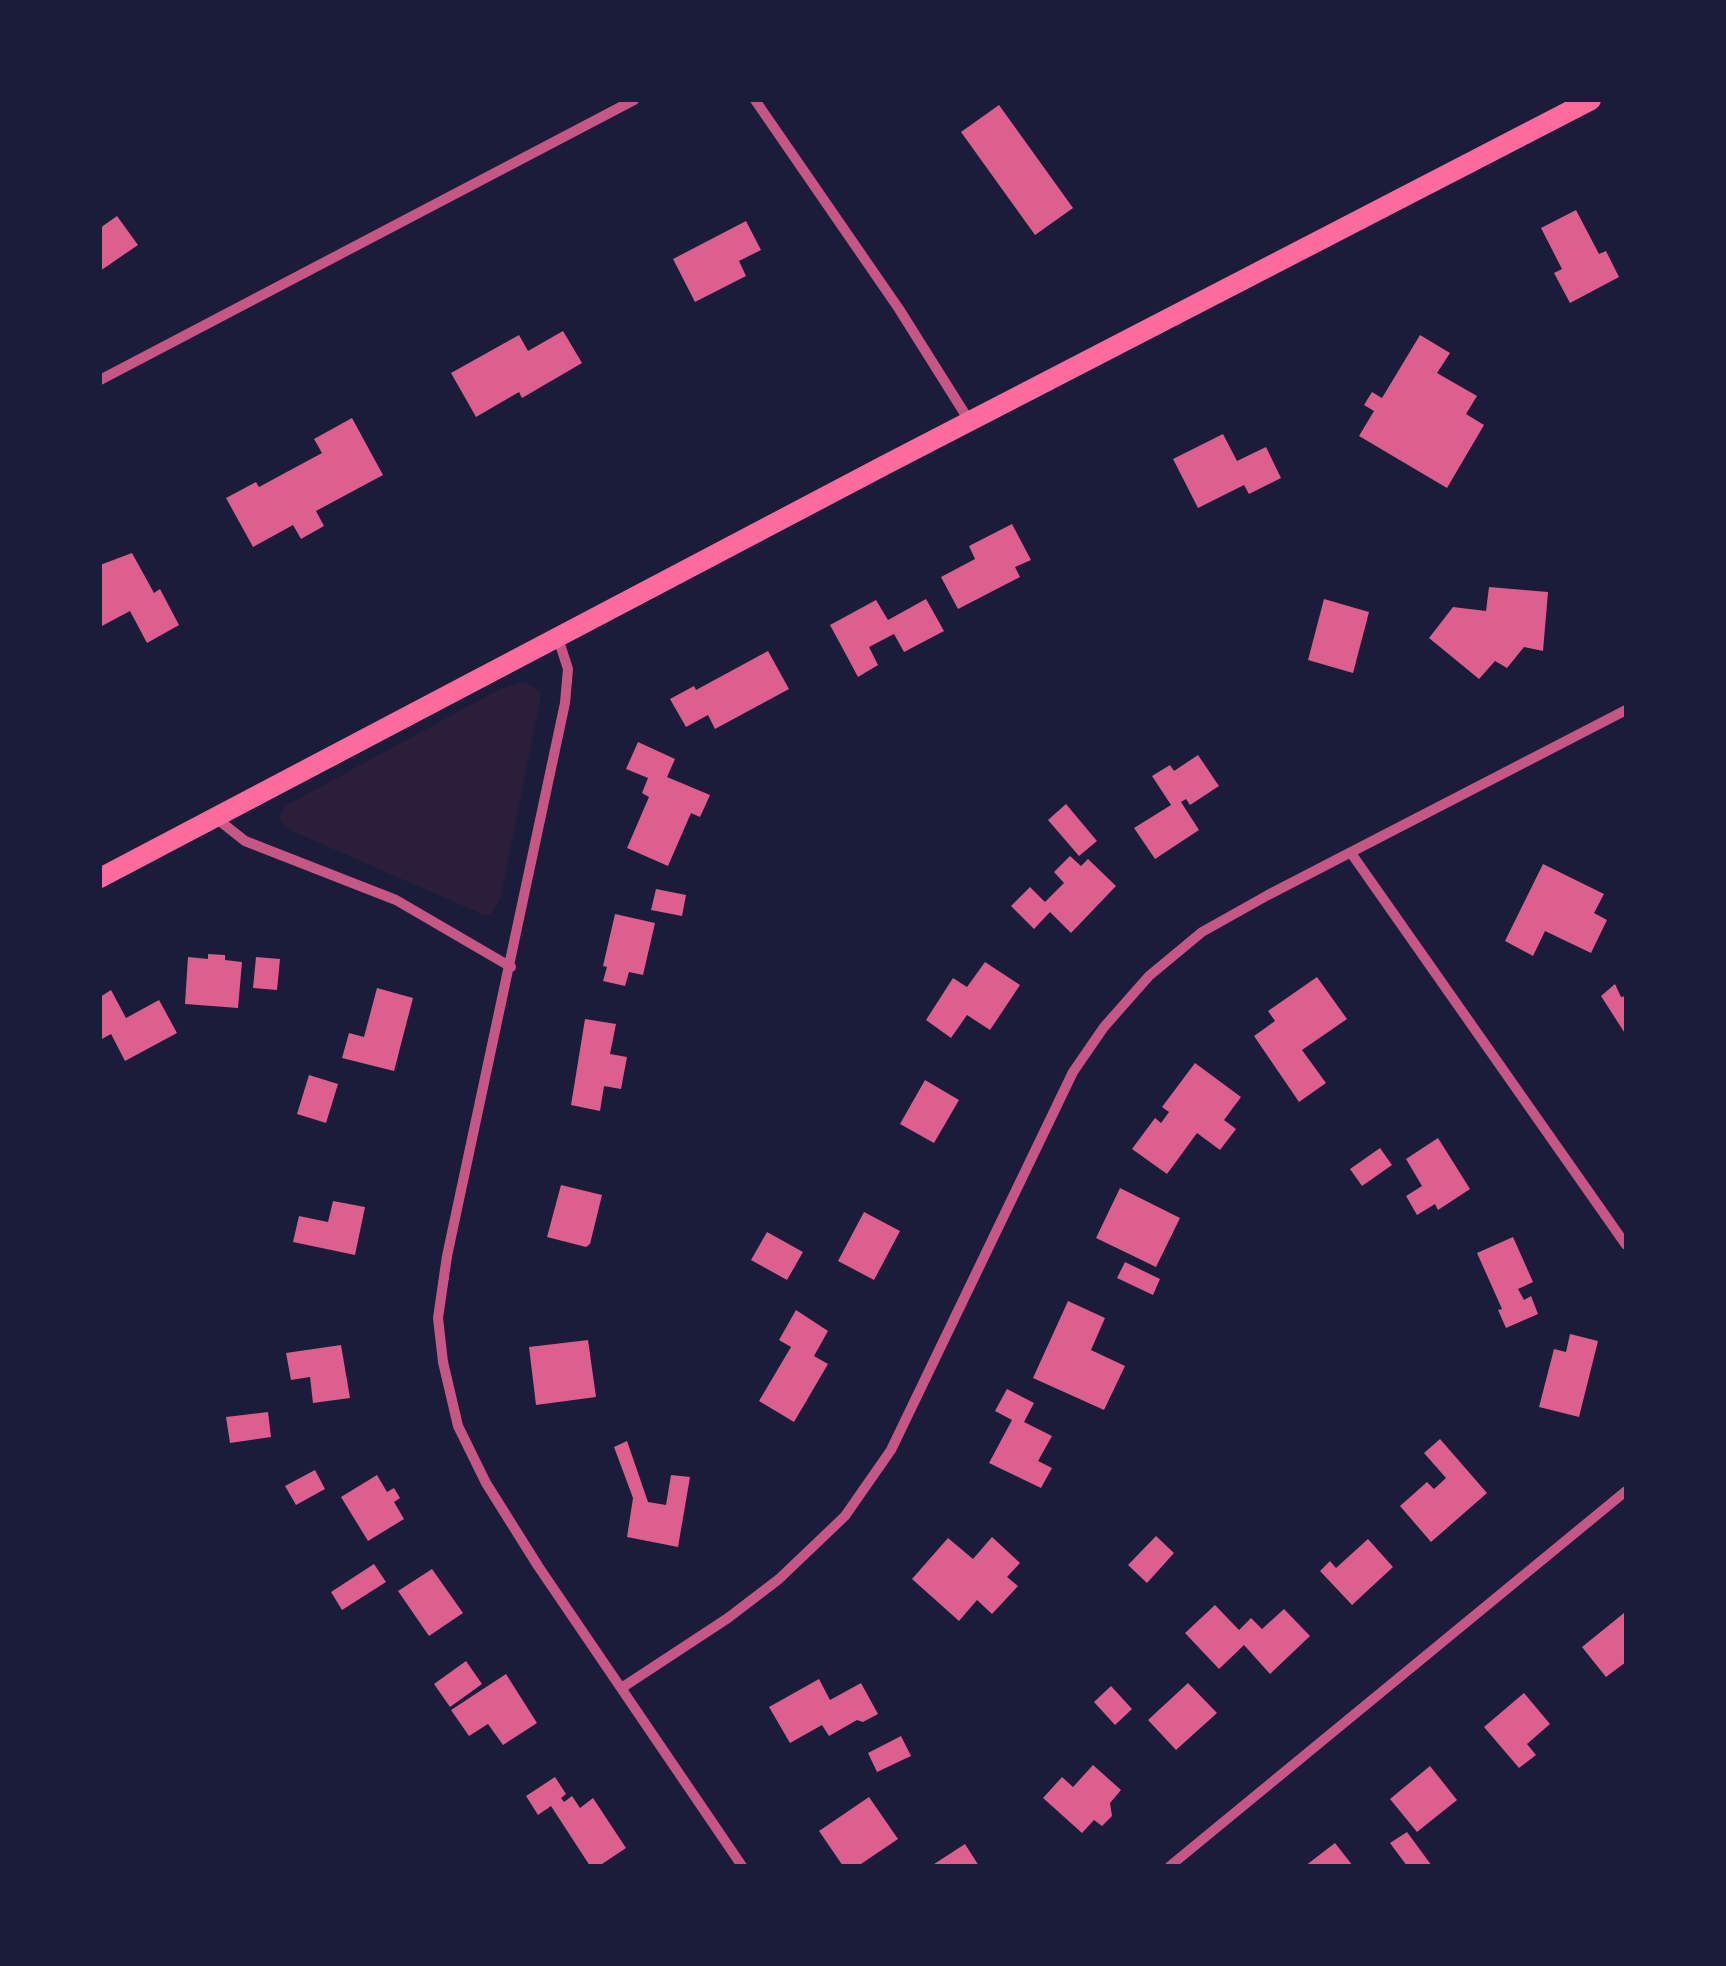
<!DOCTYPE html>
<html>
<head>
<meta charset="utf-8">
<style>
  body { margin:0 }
  #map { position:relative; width:1726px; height:1966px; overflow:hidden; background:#1b1b3a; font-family:"Alegreya Sans",sans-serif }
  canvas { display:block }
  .frame { position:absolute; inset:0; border:102px solid #1b1b3a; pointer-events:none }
</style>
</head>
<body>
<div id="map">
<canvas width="1726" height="1966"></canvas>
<div class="frame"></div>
</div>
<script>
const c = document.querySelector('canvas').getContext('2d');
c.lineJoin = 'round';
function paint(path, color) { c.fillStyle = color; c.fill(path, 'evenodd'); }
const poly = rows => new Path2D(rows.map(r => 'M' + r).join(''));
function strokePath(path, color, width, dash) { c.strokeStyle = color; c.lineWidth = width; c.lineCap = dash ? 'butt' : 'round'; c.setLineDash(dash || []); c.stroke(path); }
paint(poly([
  [523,682,540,691,540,702,501,897,491,914,484,915,292,831,283,824,279,817,285,806,500,689]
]), '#2a1e3b');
paint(poly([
  [999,105,1073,208,1035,235,961,132],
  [1576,210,1599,254,1606,251,1619,277,1570,303,1554,273,1562,269,1541,228],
  [117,216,138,245,100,271,100,228],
  [746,221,761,250,739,261,746,276,695,302,673,259],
  [563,331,582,363,522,398,519,392,476,417,451,373,519,335,528,351],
  [1420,335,1450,353,1437,373,1477,396,1466,414,1484,425,1447,488,1359,436,1374,411,1364,405,1372,392,1382,398],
  [352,418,383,475,316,511,324,526,301,539,293,525,253,547,226,498,256,482,259,487,322,453,314,439],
  [1223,434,1237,461,1266,447,1281,478,1249,494,1244,485,1198,508,1173,459],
  [1012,524,1031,560,1015,567,1020,577,958,609,941,577,975,559,969,546],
  [132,553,154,593,160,589,179,625,147,643,130,611,100,627,100,565],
  [1489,587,1548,592,1543,651,1524,647,1507,668,1495,661,1479,679,1429,638,1453,607,1486,611],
  [926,599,944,631,904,652,894,634,869,647,878,665,858,677,830,625,876,600,888,620],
  [1324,599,1369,612,1353,673,1308,660],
  [768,651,789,689,715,729,708,715,686,727,670,699,694,686,696,690],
  [638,742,675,759,667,777,710,795,700,817,691,813,668,866,627,848,649,797,642,793,648,778,626,769],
  [1198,755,1219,786,1190,805,1186,799,1181,802,1199,830,1155,859,1134,828,1171,805,1152,776,1170,765,1174,771],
  [1066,804,1097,841,1079,856,1048,820],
  [1070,856,1081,866,1088,859,1116,886,1071,933,1050,912,1034,929,1011,906,1030,887,1045,902,1064,883,1054,872],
  [1543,864,1604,894,1594,913,1607,920,1591,953,1545,931,1533,956,1505,941],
  [656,889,686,895,682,916,651,910],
  [615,914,655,923,643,975,629,972,625,986,603,981,607,967,603,966],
  [208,954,225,955,225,960,242,962,238,1008,185,1004,188,957,208,959],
  [256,957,280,959,277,990,253,988],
  [985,962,1020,985,990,1030,967,1015,951,1038,926,1020,953,978,967,987],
  [1317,977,1347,1019,1302,1050,1326,1083,1299,1102,1254,1036,1275,1021,1268,1011],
  [1615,984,1621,997,1626,996,1626,1035,1601,996],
  [377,988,413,998,394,1071,342,1058,349,1033,364,1037],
  [111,990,126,1018,159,1000,177,1033,125,1061,111,1034,100,1040,100,997],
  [585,1019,616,1024,610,1054,627,1057,621,1089,604,1086,600,1111,571,1105],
  [1195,1063,1241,1097,1224,1120,1236,1129,1220,1150,1197,1133,1167,1174,1132,1149,1155,1118,1161,1123,1169,1112,1162,1107],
  [309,1075,338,1084,326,1123,297,1114],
  [925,1080,959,1100,934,1143,900,1124],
  [1438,1138,1470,1189,1438,1210,1435,1204,1417,1215,1406,1196,1422,1186,1406,1159],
  [1380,1148,1392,1165,1362,1186,1350,1169],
  [561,1185,602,1195,590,1244,586,1247,547,1237],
  [1120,1188,1180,1218,1156,1267,1096,1238],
  [333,1201,365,1207,355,1255,293,1242,299,1216,328,1222],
  [864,1212,900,1231,874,1280,838,1261],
  [767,1232,803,1252,787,1280,751,1260],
  [1513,1237,1533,1282,1518,1289,1524,1300,1531,1296,1538,1314,1506,1328,1498,1310,1502,1309,1477,1253],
  [1125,1262,1160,1279,1153,1295,1117,1278],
  [1068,1301,1105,1318,1091,1350,1125,1366,1104,1410,1033,1378],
  [796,1310,828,1331,814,1356,828,1364,794,1422,759,1401,791,1347,779,1340],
  [1570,1334,1598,1341,1579,1417,1539,1407,1554,1349,1566,1352],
  [588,1340,596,1397,536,1405,529,1347],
  [341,1345,350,1398,313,1403,310,1377,291,1380,286,1353],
  [1007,1389,1034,1403,1024,1422,1052,1436,1038,1461,1052,1468,1041,1488,989,1463,1012,1420,995,1411],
  [268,1412,271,1437,230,1443,226,1417],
  [1440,1439,1487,1493,1431,1542,1400,1506,1427,1482,1434,1489,1446,1478,1424,1453],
  [627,1441,648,1502,666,1505,671,1475,690,1477,678,1547,627,1537,633,1498,614,1447],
  [315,1470,325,1489,296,1505,285,1486],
  [377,1475,387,1492,394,1488,400,1498,394,1502,404,1519,368,1541,341,1497],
  [1156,1536,1174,1553,1147,1583,1128,1565],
  [992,1537,1020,1563,1007,1577,1018,1586,992,1614,977,1600,959,1621,912,1579,948,1538,973,1559],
  [1368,1539,1393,1567,1352,1605,1320,1571,1330,1561,1336,1568],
  [374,1564,386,1582,342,1610,331,1592],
  [432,1569,463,1613,429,1636,398,1591],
  [1215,1605,1239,1630,1251,1618,1262,1629,1284,1609,1310,1636,1270,1674,1244,1645,1219,1669,1185,1633],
  [1624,1613,1626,1662,1606,1677,1582,1647],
  [466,1661,482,1684,450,1707,434,1684],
  [506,1674,537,1723,503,1745,488,1724,469,1736,451,1710],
  [819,1679,830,1700,861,1683,878,1714,863,1722,857,1720,829,1736,822,1725,790,1743,769,1707],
  [1188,1683,1217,1713,1176,1750,1148,1720],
  [1111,1686,1132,1709,1115,1725,1094,1702],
  [1524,1693,1550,1724,1527,1744,1536,1755,1519,1768,1484,1727],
  [901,1736,911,1756,877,1772,868,1753],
  [1093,1765,1121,1790,1110,1803,1112,1816,1102,1826,1094,1820,1082,1833,1043,1798,1062,1777,1073,1787],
  [1430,1766,1457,1800,1417,1832,1390,1799],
  [555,1777,566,1794,561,1798,564,1802,572,1796,580,1808,593,1798,626,1848,599,1866,590,1866,551,1806,538,1815,526,1796],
  [869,1797,898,1839,858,1866,843,1866,819,1831],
  [1407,1832,1432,1866,1407,1866,1390,1843],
  [1335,1843,1353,1866,1305,1866],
  [965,1844,979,1866,931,1866]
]), '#dd5f8e');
strokePath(poly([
  [755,100,899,309,970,422],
  [100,380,634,100],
  [558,638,568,669,565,703,447,1256,438,1318,443,1362,458,1426,486,1483,538,1566,742,1866],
  [216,818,245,841,396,900,511,967],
  [1351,853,1626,1245],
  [623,1687,728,1618,779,1579,845,1516,891,1450,1073,1072,1104,1027,1149,976,1202,932,1268,895,1626,710],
  [1170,1866,1626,1491]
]), '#c65784', 10);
strokePath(poly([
  [100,878,885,465,1591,100]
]), '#ff6b9d', 20);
</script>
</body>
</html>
